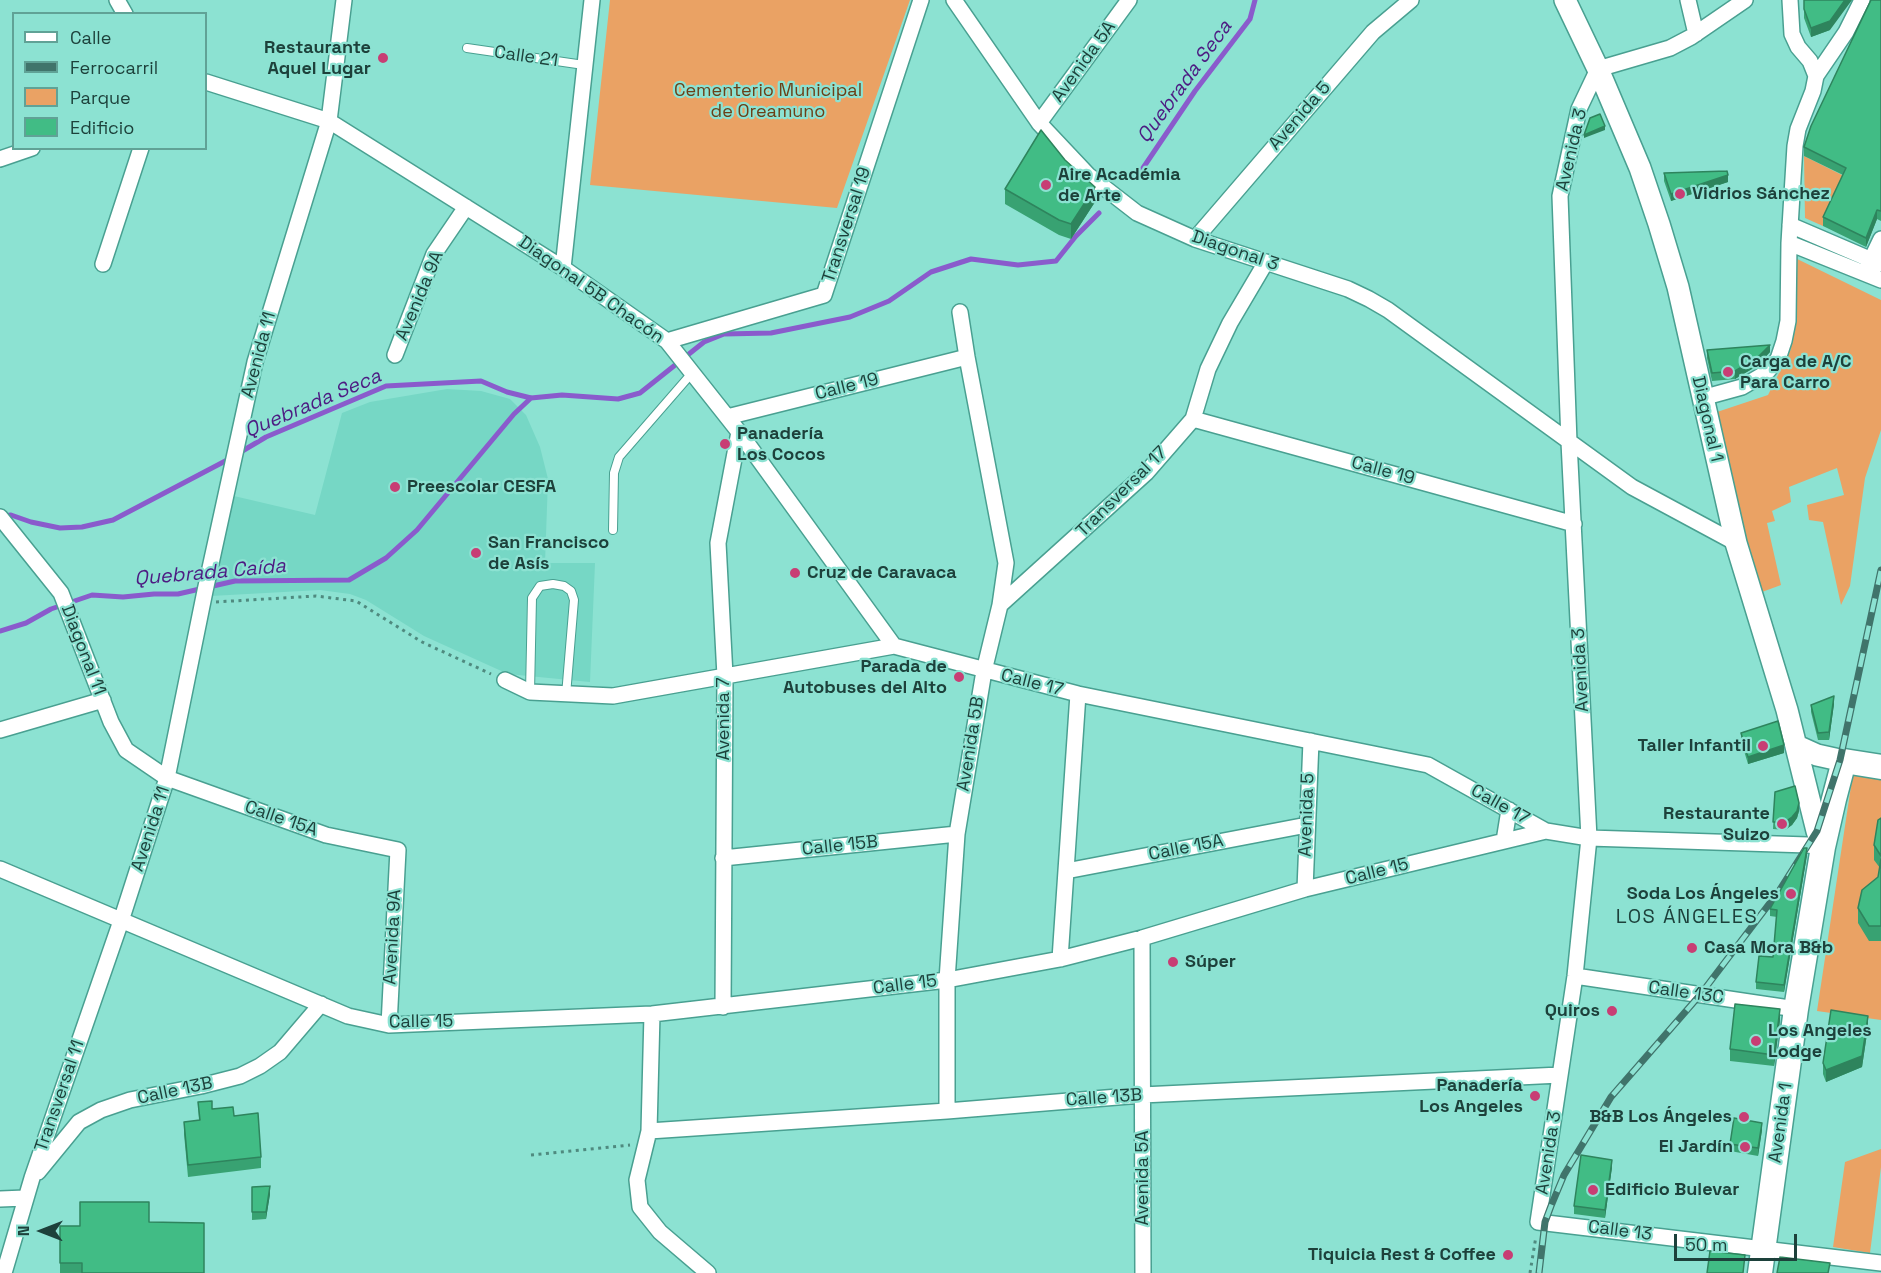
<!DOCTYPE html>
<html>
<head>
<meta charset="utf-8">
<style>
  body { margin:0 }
  #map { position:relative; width:1881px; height:1273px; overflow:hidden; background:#8ce2d2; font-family:"Space Grotesk",sans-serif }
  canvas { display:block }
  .legend { position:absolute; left:12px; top:12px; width:195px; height:138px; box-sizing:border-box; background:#8ce2d2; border:2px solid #60a296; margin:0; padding:8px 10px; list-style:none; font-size:18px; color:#1d413b }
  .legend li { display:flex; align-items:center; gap:12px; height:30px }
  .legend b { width:30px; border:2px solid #60a296 }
  .north { position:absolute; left:12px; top:1201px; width:60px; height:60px; -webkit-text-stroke:4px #8ce2d2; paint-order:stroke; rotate:270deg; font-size:16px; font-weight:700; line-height:24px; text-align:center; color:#1d413b }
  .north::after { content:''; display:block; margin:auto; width:21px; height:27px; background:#1d413b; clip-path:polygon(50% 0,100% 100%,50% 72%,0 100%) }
  .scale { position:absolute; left:1674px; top:1234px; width:123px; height:27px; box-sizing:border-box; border:3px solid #1d413b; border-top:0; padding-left:8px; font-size:18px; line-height:21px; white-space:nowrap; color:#1d413b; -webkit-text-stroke:4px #8ce2d2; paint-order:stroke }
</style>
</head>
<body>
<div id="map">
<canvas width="1881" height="1273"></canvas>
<ul class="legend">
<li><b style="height:8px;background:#fff"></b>Calle</li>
<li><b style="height:8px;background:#40746b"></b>Ferrocarril</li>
<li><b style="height:16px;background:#eaa264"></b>Parque</li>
<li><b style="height:16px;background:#41bc85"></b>Edificio</li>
</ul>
<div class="north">N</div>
<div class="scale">50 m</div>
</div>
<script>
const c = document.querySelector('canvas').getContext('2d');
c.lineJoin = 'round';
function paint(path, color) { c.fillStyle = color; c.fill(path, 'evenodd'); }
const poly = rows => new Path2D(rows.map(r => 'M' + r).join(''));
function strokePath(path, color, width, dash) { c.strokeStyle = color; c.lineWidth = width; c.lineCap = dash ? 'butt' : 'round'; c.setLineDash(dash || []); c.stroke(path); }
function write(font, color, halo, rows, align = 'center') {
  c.font = font + ' "Space Grotesk",sans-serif'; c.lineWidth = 4.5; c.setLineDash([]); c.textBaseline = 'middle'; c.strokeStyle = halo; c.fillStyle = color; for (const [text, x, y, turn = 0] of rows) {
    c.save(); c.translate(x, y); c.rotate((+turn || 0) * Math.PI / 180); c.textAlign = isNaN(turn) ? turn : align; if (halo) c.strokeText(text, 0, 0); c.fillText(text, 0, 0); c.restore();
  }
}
paint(poly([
  [447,389,481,391,510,399,526,415,540,447,548,479,545,563,595,563,590,682,508,674,424,636,366,600,350,594,320,590,211,596,234,496,315,515,342,413,370,402]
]), '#76d7c5');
paint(poly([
  [610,0,910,0,837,208,590,185],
  [1804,156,1846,177,1823,226,1805,218],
  [1789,255,1881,300,1881,430,1865,478,1850,586,1841,605,1823,522,1809,520,1807,505,1844,495,1837,468,1789,487,1791,502,1772,511,1775,521,1767,523,1781,585,1762,592,1733,499,1717,412,1768,395,1791,349],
  [1853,773,1881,777,1881,871,1869,940,1881,941,1881,1020,1817,1011],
  [1881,1149,1881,1167,1870,1253,1833,1247,1845,1162]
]), '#eaa264');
strokePath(poly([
  [1133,179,1143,168,1195,91,1250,19,1255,0],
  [239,453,266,437,386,386,481,381,507,392,531,398,562,395,618,399,640,393,704,342,724,334,771,333,850,317,889,301,931,272,971,259,1018,265,1056,261,1076,236,1099,213],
  [3,516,11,515,31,522,60,528,82,527,113,520,231,458],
  [0,631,26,623,51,609,92,595,123,597,154,594,178,594,235,581,349,580,386,558,417,530,514,414,531,398]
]), '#8a5bcc', 5);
const service = poly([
  [467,48,584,65],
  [613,530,614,473,619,457,692,373],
  [530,692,532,598,540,586,553,584,564,586,571,591,574,600,566,695]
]);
const minor = poly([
  [117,0,125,14],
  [954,0,1039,123,1088,175,1137,213,1195,239,1348,289,1369,299,1388,310,1632,487,1736,543],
  [1688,0,1696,34],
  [1745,0,1691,37,1670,48,1598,69,1579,109,1560,196,1569,442,1589,838,1575,976,1538,1222,1881,1263],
  [1816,76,1846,32,1862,0],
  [206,82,329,121,563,268,667,341,739,432,894,646],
  [1039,123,1129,0],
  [0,159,32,148],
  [1790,225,1881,264],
  [1195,239,1373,32,1411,0],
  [1789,243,1881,280],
  [103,264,141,148],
  [1868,266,1881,239],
  [563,268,592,0],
  [667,341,824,295,921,0],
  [395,355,434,254,466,207],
  [1702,398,1742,387,1766,373,1778,359,1784,341,1788,321,1789,243,1795,146,1798,129,1813,91,1816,76,1810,61,1798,47,1792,34,1790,0],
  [727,417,967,357],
  [1193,419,1574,524],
  [0,517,61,593,111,722,126,750,167,778,326,835,398,850,389,1025],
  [1000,605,1146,473,1193,419,1208,369,1230,323,1266,262],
  [505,680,530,692,613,696,894,646,1078,694,1428,765,1546,831],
  [0,730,103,700],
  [1504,841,1509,810],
  [723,858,957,834],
  [0,869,348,1016,389,1025,652,1014,947,980,1060,959,1142,938,1305,889,1546,831,1589,838,1808,845,1823,847],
  [1066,871,1307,825],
  [1305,889,1311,741],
  [1142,938,1143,1273],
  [1060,959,1078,694],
  [1575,976,1796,1009],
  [723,1007,725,676,718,543,739,432],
  [652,1014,649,1131,637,1180,640,1207,660,1232,708,1273],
  [947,1111,947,980,957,834,984,671,1000,605,1006,563,967,357,960,312],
  [649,1131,947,1111,1142,1095,1560,1075],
  [38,1172,79,1122,101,1110,130,1100,201,1086,240,1076,260,1066,280,1052,321,1004],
  [0,1199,25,1198],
  [4,1273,32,1178,121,921,167,778,205,591,255,362,329,121,344,0]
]);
const secondary = poly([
  [1565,0,1598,69,1640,168,1659,224,1678,287,1736,543,1787,710,1817,831,1823,847],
  [1797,746,1817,755,1844,761]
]);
const primary = poly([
  [1760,1273,1796,1009,1823,847,1834,799,1844,761,1881,767]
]);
strokePath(service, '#49a091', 10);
strokePath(minor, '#49a091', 18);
strokePath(secondary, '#49a091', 24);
strokePath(primary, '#49a091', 27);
strokePath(poly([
  [216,602,316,596,356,601,422,642,491,674],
  [531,1155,630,1145],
  [1530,1273,1536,1236]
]), '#4f8a7f', 3, [3, 4.5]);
strokePath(service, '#fff', 8);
strokePath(minor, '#fff', 15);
strokePath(secondary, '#fff', 21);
strokePath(primary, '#fff', 24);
const rail = poly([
  [1539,1273,1545,1222,1551,1206,1564,1175,1611,1097,1700,995,1779,891,1817,831,1840,760,1881,570]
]);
strokePath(rail, '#40746b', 7);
strokePath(rail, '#8ce2d2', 4.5, [14]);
paint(poly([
  [1804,0,1830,30,1811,37,1804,18],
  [1881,0,1881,221,1877,219,1866,247,1823,226,1823,217,1843,175,1804,156,1804,147],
  [1664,173,1728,182,1671,201,1664,181],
  [1005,189,1095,202,1071,239,1059,235,1005,204],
  [1707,350,1770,352,1757,366,1735,379,1712,381,1707,358],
  [1834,704,1829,740,1818,740,1811,712,1811,705],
  [1741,733,1784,753,1748,764,1741,741],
  [1775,792,1799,811,1797,818,1792,825,1785,830,1773,829],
  [1881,818,1881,941,1869,941,1858,923,1858,908,1878,877,1880,868,1874,860,1874,845],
  [1807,855,1784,992,1756,989,1756,982,1773,957,1777,917,1770,916,1770,909],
  [1780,1020,1774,1066,1730,1061,1730,1049],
  [1868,1027,1862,1067,1826,1082,1823,1074,1823,1063],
  [198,1102,212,1109,234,1116,261,1157,261,1168,188,1177,184,1134,184,1122,199,1121],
  [1762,1130,1758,1156,1730,1151,1730,1144],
  [1612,1167,1605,1218,1574,1214,1574,1206],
  [252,1187,270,1194,266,1219,252,1220],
  [149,1222,204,1273,60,1273,60,1226,80,1226]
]), '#38a272');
paint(poly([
  [1845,0,1852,0,1830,30,1811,37,1811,28],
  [1605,126,1605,130,1584,138,1584,135],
  [1728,175,1728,182,1671,201,1671,194],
  [1095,187,1095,202,1071,239,1071,224],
  [1877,210,1877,219,1866,247,1866,238],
  [1770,345,1770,352,1757,366,1735,379,1735,371],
  [1834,696,1834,704,1829,740,1829,732],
  [1784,745,1784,753,1748,764,1748,757],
  [1799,803,1799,811,1797,818,1792,825,1785,830,1785,822],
  [1807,848,1807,855,1784,992,1784,985],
  [1780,1009,1780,1020,1774,1066,1774,1055],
  [1868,1016,1868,1027,1862,1067,1826,1082,1826,1070],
  [1762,1123,1762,1130,1758,1156,1758,1148],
  [1612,1160,1612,1167,1605,1218,1605,1210],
  [270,1186,270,1194,266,1219,266,1212]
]), '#2e845d');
const building = poly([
  [1804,0,1845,0,1830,21,1811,28,1804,9,1804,0],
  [1871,0,1881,0,1881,211,1877,210,1866,238,1823,217,1846,168,1804,147,1811,126,1871,0],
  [1600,114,1605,126,1584,135,1590,118,1600,114],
  [1041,130,1065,160,1095,187,1071,224,1059,220,1005,189,1041,130],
  [1727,171,1728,175,1671,194,1664,173,1727,171],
  [1770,345,1757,358,1735,371,1712,373,1707,350,1770,345],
  [1834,696,1829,732,1818,733,1811,705,1834,696],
  [1778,721,1784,745,1748,757,1741,733,1778,721],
  [1795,786,1799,803,1797,811,1792,817,1785,822,1773,822,1775,792,1795,786],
  [1881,818,1881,856,1874,845,1878,820,1881,818],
  [1804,848,1807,848,1784,985,1756,982,1759,956,1773,957,1777,910,1770,909,1804,848],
  [1881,859,1881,926,1869,926,1858,908,1862,890,1878,877,1881,859],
  [1735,1004,1780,1009,1774,1055,1730,1049,1735,1004],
  [1831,1010,1868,1016,1862,1056,1826,1070,1823,1063,1831,1010],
  [212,1101,212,1109,233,1107,234,1116,258,1113,261,1157,188,1165,184,1122,200,1120,198,1102,212,1101],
  [1734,1118,1762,1123,1758,1148,1730,1144,1734,1118],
  [1581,1155,1612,1160,1605,1210,1574,1206,1581,1155],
  [270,1186,266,1212,252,1212,252,1187,270,1186],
  [80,1202,149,1202,149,1222,204,1223,204,1273,82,1273,82,1263,60,1263,60,1226,80,1226,80,1202],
  [1710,1251,1745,1255,1743,1273,1707,1273,1710,1251],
  [1780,1257,1830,1263,1828,1273,1777,1273,1780,1257]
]);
paint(building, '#41bc85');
strokePath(building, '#2e845d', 1.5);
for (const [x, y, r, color] of [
  [383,58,6,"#c83e74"],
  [1046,185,6,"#c83e74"],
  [1680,194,6,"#c83e74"],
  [1728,372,6,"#c83e74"],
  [725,444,6,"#c83e74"],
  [395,487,6,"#c83e74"],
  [476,553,6,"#c83e74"],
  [795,573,6,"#c83e74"],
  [959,677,6,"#c83e74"],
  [1763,746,6,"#c83e74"],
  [1782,824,6,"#c83e74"],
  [1791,894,6,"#c83e74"],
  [1692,948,6,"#c83e74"],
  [1173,962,6,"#c83e74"],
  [1612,1011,6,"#c83e74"],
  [1756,1041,6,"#c83e74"],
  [1535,1096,6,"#c83e74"],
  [1744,1117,6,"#c83e74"],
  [1745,1147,6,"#c83e74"],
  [1593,1190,6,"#c83e74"],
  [1508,1255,6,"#c83e74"]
]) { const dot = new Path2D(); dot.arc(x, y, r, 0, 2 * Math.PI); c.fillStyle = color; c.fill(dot); strokePath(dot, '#8ce2d2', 2); }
write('bold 18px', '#1d413b', '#8ce2d2', [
  ["Restaurante",371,48,"right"],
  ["Aquel Lugar",371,69,"right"],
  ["Aire Académia",1058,175],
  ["de Arte",1058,196],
  ["Vidrios Sánchez",1692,194],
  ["Carga de A/C",1740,362],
  ["Para Carro",1740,383],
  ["Panadería",737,434],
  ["Los Cocos",737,455],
  ["Preescolar CESFA",407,487],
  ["San Francisco",488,543],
  ["de Asís",488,564],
  ["Cruz de Caravaca",807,573],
  ["Parada de",947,667,"right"],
  ["Autobuses del Alto",947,688,"right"],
  ["Taller Infantil",1751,746,"right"],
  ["Restaurante",1770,814,"right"],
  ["Suizo",1770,835,"right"],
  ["Soda Los Ángeles",1779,894,"right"],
  ["Casa Mora B&b",1704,948],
  ["Súper",1185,962],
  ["Quiros",1600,1011,"right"],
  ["Los Angeles",1768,1031],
  ["Lodge",1768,1052],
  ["Panadería",1523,1086,"right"],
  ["Los Angeles",1523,1107,"right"],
  ["B&B Los Ángeles",1732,1117,"right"],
  ["El Jardín",1733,1147,"right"],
  ["Edificio Bulevar",1605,1190],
  ["Tiquicia Rest & Coffee",1496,1255,"right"]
], 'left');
write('18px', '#1d413b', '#8ce2d2', [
  ["Calle 21",526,57,8],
  ["Avenida 5A",1084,62,-54],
  ["Avenida 5",1300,116,-49],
  ["Avenida 3",1572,150,-77],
  ["Transversal 19",847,225,-72],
  ["Diagonal 3",1235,251,19],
  ["Diagonal 5B Chacón",591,290,35],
  ["Avenida 9A",420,296,-67],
  ["Avenida 11",259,355,-75],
  ["Calle 19",847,387,-14],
  ["Diagonal 1",1707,419,77],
  ["Calle 19",1383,471,15],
  ["Transversal 17",1122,492,-45],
  ["Diagonal 11",83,650,69],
  ["Avenida 3",1581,670,-93],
  ["Calle 17",1032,683,14],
  ["Avenida 7",724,719,-90],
  ["Avenida 5B",971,744,-81],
  ["Calle 17",1500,805,29],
  ["Avenida 5",1307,815,-88],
  ["Calle 15A",281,819,19],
  ["Avenida 11",151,829,-72],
  ["Calle 15B",840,846,-6],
  ["Calle 15A",1186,848,-11],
  ["Calle 15",1377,872,-14],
  ["Avenida 9A",393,937,-87],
  ["Calle 15",905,985,-7],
  ["Calle 13C",1686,993,8],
  ["Calle 15",421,1022,-1],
  ["Calle 13B",175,1091,-12],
  ["Transversal 11",60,1096,-71],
  ["Calle 13B",1104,1098,-4],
  ["Avenida 1",1781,1123,-82],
  ["Avenida 3",1549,1153,-81],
  ["Avenida 5A",1143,1178,-90],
  ["Calle 13",1620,1231,7]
]);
write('18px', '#6b4018', '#8ce2d2', [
  ["Cementerio Municipal",768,91],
  ["de Oreamuno",768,112]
]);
write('italic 20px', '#4d1b82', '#8ce2d2', [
  ["Quebrada Seca",1185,82,-54],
  ["Quebrada Seca",313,404,-23],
  ["Quebrada Caída",210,573,-5]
]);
c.letterSpacing = '1.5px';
write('20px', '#1d413b', '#8ce2d2', [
  ["LOS ÁNGELES",1687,918]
]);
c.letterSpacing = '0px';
</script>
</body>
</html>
